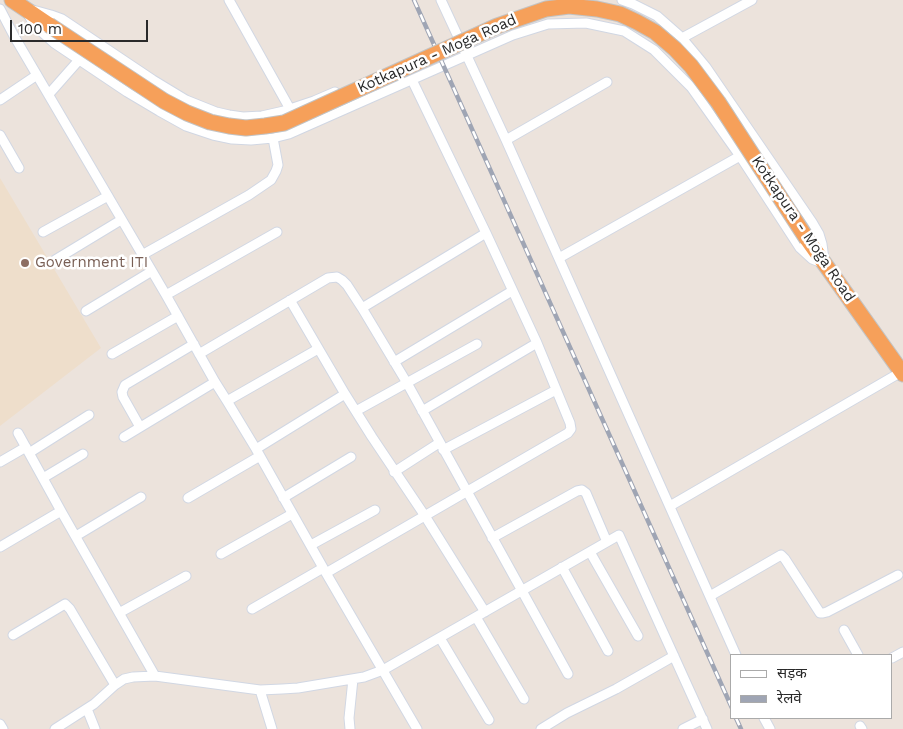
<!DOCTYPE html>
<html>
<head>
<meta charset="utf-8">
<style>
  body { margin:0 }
  #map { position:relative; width:903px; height:729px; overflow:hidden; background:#ece3dc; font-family:"Work Sans","Noto Sans Devanagari",sans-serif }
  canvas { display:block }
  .legend { position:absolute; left:730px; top:654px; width:162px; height:65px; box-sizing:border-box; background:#fff; border:1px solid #aaa; margin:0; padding:6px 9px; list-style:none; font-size:15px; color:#2a2a2a }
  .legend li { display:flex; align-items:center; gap:10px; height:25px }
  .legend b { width:25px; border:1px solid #aaa }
  .scale { position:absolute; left:10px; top:20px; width:138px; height:22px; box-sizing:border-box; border:2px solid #2a2a2a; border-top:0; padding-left:6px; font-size:15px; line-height:18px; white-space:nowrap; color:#2a2a2a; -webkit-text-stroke:4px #fff; paint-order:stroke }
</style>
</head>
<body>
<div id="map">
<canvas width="903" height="729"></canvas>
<ul class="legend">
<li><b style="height:6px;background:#fff"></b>सड़क</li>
<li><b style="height:6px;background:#9fa5b4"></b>रेलवे</li>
</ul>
<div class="scale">100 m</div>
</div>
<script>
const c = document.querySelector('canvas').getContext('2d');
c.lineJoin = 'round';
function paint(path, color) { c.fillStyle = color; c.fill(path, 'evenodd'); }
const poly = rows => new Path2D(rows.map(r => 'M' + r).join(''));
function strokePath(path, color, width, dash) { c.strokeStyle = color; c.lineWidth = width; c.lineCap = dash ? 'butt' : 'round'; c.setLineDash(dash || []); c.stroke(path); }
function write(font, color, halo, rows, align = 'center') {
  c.font = font + ' "Work Sans",sans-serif'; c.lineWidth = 5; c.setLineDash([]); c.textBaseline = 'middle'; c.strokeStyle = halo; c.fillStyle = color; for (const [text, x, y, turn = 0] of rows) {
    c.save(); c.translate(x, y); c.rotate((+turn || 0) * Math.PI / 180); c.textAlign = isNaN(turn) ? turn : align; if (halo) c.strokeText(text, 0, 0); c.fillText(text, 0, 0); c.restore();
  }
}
paint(poly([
  [0,178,101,348,0,426]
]), '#eedecb');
const minor = poly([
  [229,0,290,109],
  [441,0,506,140,736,655],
  [622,0,633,4,657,16,682,38,706,67,812,222,819,234,822,244,824,259],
  [0,9,14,36,166,295,215,382,227,401,256,449,326,573,417,729],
  [33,10,51,15,62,19,153,80,186,100,216,112,229,115,243,117,262,116,284,111,314,101,335,92],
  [28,14,35,26,54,43,127,92,159,111,186,126,213,135,232,139,251,140,273,138,289,134,513,35,548,24,586,23,624,31,654,50,691,87,740,156,800,248,812,259,822,263],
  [682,38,752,0],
  [49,94,79,60],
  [0,100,37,75],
  [0,135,19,168],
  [506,140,607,82],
  [43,232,108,196],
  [142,255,249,195,271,180,276,171,278,165,273,138],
  [559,258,740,156],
  [55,260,121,220],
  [166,295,277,232],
  [290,300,345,394,372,437,425,516,485,612],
  [362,308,486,233],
  [86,311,152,271],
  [112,354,178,316],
  [199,354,328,278,337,277,342,280,347,285,362,308,407,383,568,674],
  [394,362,512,291],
  [227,401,318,349],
  [356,411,477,344],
  [422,411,537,343],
  [140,427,123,397,122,392,125,385,194,344],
  [124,437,215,382],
  [256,449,345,394],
  [443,450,556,390],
  [29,453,89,415],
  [0,462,26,447],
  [394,472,439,443],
  [43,478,83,454],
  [188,498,260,456],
  [283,498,351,457],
  [670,506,903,371],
  [61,511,155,676],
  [76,536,141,497],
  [492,538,577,491,582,490,586,493,607,542],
  [311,545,375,510],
  [0,547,61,511,18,433],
  [590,552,638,636],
  [221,554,292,514],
  [562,567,608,651],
  [326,573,568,433,571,429,570,423,537,343,486,233,412,80],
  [710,596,781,555,785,559,820,613,823,613,827,612,898,575],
  [252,609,323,568],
  [119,613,186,576],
  [476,617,524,699],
  [844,630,858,655],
  [13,635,65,604,70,609,115,685],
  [440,638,489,720],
  [892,658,903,652],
  [260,690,272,729],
  [87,709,95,729],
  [764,718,770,729],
  [0,724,3,729],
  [860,726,862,729],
  [55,729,94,704,115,685,124,679,133,677,155,676,260,690,282,689,298,688,364,677,383,670,619,535,707,729],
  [350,729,349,718,353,679],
  [541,729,567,713,616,689,674,656],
  [683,729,703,719]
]);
const trunk = poly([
  [12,0,49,25],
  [807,239,903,374]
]);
strokePath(minor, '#d1d7e3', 11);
strokePath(trunk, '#c3c3c3', 17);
strokePath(minor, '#fff', 9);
strokePath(trunk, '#f6a05a', 15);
const rail = poly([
  [414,0,732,708],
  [736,718,741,729]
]);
strokePath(rail, '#9fa5b4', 4.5);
strokePath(rail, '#fff', 2.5, [8]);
const trunkBridge = poly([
  [49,25,164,101,187,113,210,122,229,126,246,128,265,126,284,123,497,26,546,9,569,6,597,9,620,14,637,22,655,32,675,49,691,66,718,102,807,239]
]);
strokePath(trunkBridge, '#c3c3c3', 17, []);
strokePath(trunkBridge, '#f6a05a', 15);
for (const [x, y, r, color] of [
  [25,263,5,"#8d6e63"]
]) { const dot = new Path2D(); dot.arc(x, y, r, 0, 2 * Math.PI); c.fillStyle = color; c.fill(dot); strokePath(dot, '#fff', 2); }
write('15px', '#2a2a2a', '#fff', [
  ["Kotkapura - Moga Road",437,54,-24],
  ["Kotkapura - Moga Road",803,229,56]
]);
write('15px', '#785e54', '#fff', [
  ["Government ITI",35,263]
], 'left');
</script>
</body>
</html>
